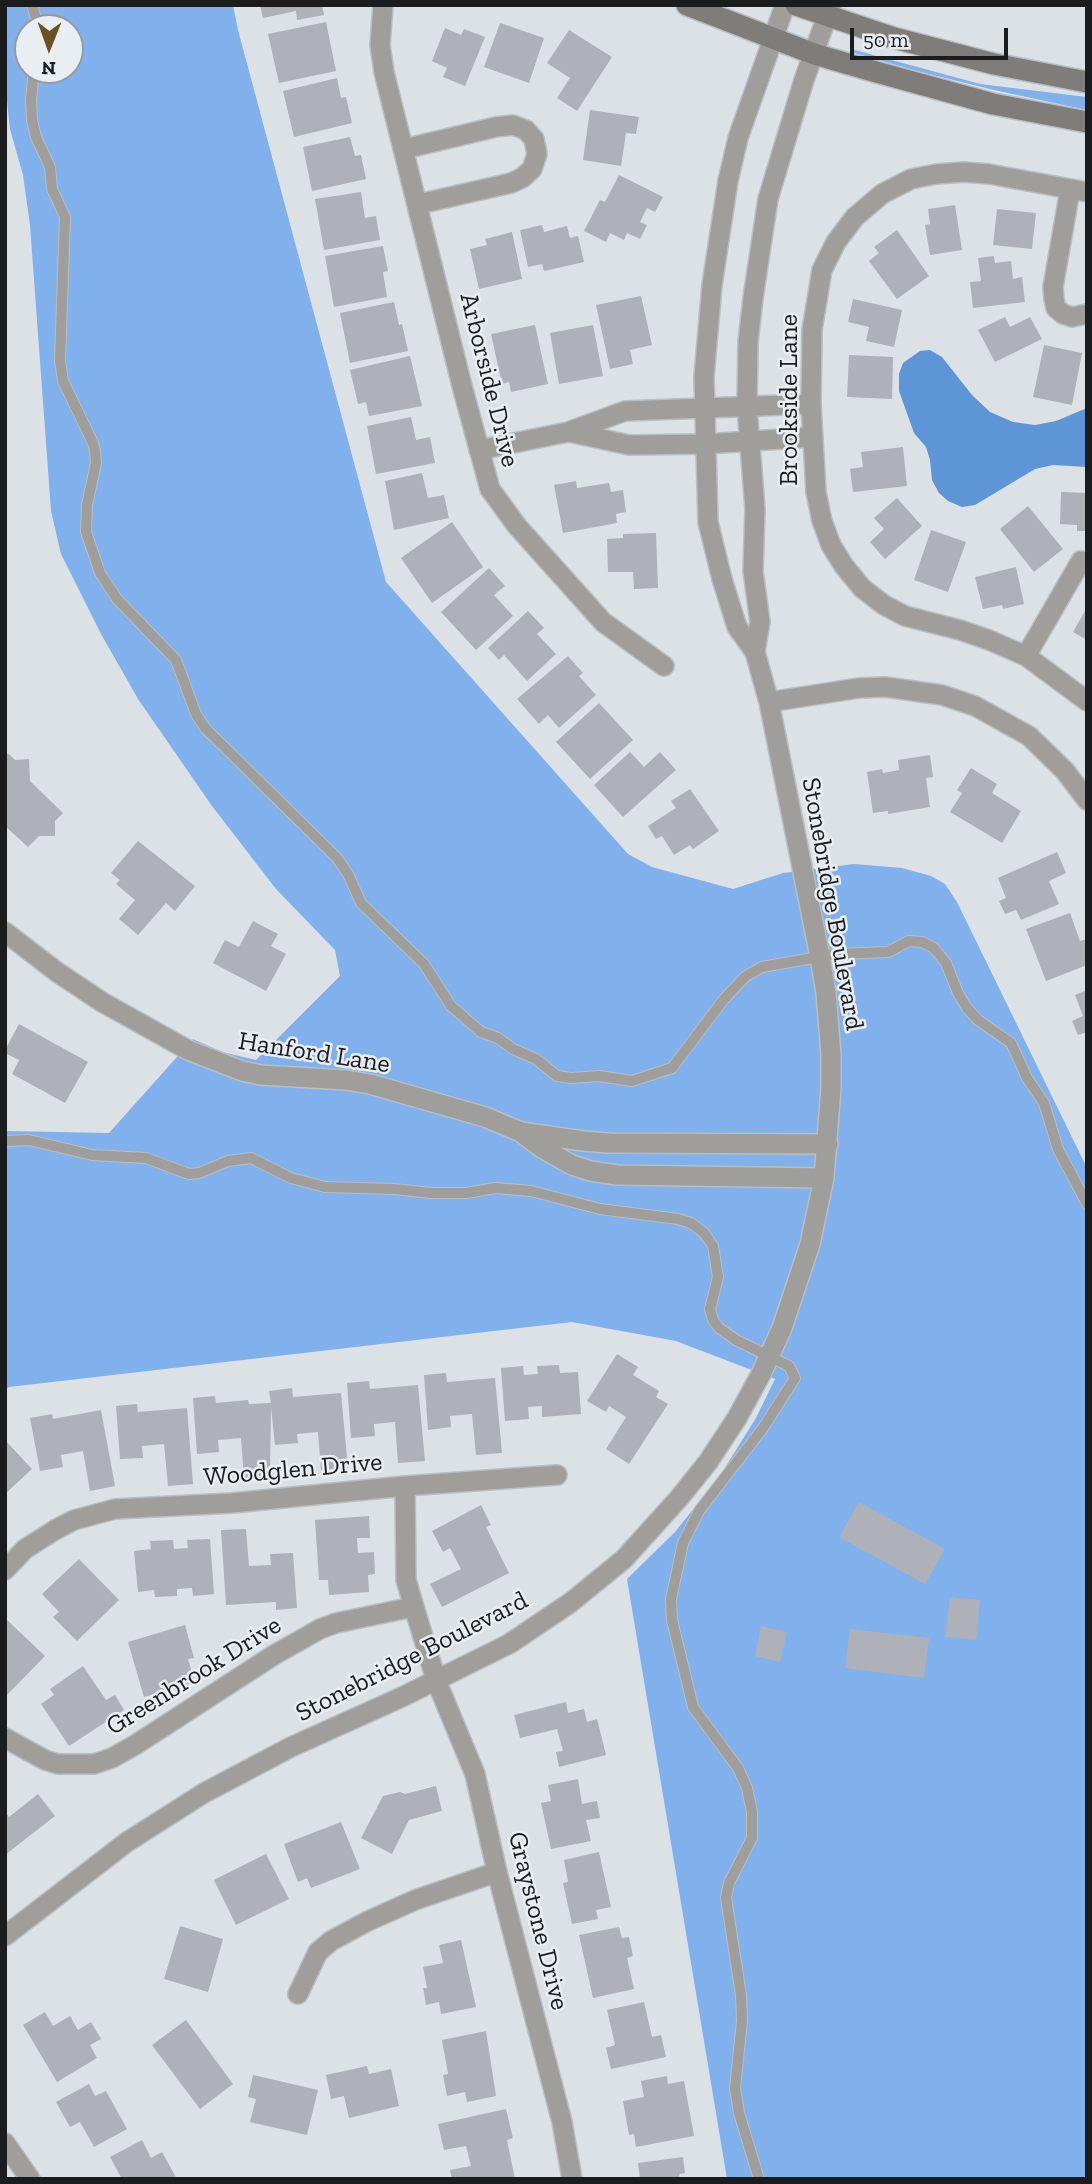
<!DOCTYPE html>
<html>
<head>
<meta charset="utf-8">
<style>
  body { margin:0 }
  #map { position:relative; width:1092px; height:2184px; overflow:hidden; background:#dce1e6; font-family:"Zilla Slab",serif }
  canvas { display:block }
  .frame { position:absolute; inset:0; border:7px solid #1a1c1e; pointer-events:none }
  .north { position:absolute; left:14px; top:14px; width:70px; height:70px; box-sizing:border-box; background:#e9eef3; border:2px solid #969a9e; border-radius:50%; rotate:181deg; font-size:19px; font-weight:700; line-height:28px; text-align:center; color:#1a1c1e }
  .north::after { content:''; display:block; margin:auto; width:24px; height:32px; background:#685221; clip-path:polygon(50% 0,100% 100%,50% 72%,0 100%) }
  .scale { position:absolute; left:850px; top:28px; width:158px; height:32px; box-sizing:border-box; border:4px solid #1a1c1e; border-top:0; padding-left:9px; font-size:21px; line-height:24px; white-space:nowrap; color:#1a1c1e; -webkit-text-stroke:5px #e9eef3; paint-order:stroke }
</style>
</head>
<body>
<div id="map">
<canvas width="1092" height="2184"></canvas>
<div class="frame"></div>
<div class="north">N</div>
<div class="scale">50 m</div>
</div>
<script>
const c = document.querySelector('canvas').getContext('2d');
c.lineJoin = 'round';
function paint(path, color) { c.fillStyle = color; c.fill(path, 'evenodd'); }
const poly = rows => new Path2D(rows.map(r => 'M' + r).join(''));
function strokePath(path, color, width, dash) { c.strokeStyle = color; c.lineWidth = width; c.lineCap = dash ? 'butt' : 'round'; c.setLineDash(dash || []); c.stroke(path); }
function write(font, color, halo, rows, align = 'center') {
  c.font = font + ' "Zilla Slab",serif'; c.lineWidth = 5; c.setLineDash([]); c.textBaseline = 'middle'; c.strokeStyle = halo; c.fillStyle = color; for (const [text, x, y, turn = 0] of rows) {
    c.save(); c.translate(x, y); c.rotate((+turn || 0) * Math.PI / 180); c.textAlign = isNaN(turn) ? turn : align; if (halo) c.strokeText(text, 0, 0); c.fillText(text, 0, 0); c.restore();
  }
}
paint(poly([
  [5,5,233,5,238,30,386,582,628,854,652,867,733,889,783,873,854,864,902,868,931,876,945,884,957,902,1087,1168,1087,2179,727,2179,627,1579,675,1532,721,1474,756,1418,775,1379,676,1341,572,1322,9,1387,5,1390,5,1131,109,1133,193,1039,222,1052,256,1060,340,976,335,950,276,889,212,806,138,699,101,634,61,554,51,511,30,225,23,175,10,129,5,83],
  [28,28,70,28,70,70,28,70],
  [851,49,980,84,1087,97,1087,110,994,90,921,72,851,52]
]), '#80b1ec');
paint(poly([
  [930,350,942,357,972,395,990,412,1013,422,1035,425,1056,421,1087,408,1087,467,1053,465,1035,469,975,505,962,507,948,501,939,493,932,480,930,460,926,447,914,433,899,391,899,374,903,363,920,351]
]), '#5e95d6');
paint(poly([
  [260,5,322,5,324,15,297,20,296,11,263,18],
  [326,22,336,71,279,83,268,34],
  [500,23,544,38,529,83,484,67],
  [445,28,461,35,464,29,485,37,465,86,443,77,447,68,432,61],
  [569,30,612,57,577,111,557,98,570,78,547,63],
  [337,78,341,98,346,97,352,123,294,137,283,91],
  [590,110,639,117,636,134,626,133,621,166,583,160],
  [350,137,355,156,361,155,366,179,312,191,303,147],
  [619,175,663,197,655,212,647,208,640,222,647,225,640,239,627,233,624,240,610,233,606,242,584,231,600,200,605,202],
  [361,192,365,218,376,216,380,240,324,250,315,199],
  [955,205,962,250,930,255,925,225,930,224,928,209],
  [997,209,1036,213,1032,249,993,245],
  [542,225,544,232,567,226,570,238,578,236,584,262,544,271,542,264,528,267,520,230],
  [897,230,929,276,897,299,869,261,879,253,874,247],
  [512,232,522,279,479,289,470,249,487,245,485,239],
  [383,246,388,271,383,272,387,297,334,307,325,256],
  [994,256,995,263,1011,261,1013,279,1022,277,1025,302,973,308,970,282,981,281,978,258],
  [641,296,652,345,630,350,633,364,610,369,596,305],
  [853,299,902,310,894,347,866,341,869,327,848,322],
  [394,302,399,325,402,324,408,351,350,363,340,313],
  [1005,317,1010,327,1030,317,1042,339,995,362,978,330],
  [535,325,548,384,511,392,509,382,502,384,491,334],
  [593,325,603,376,559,384,550,333],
  [1044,345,1082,353,1072,405,1033,397],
  [849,355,893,357,892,399,847,397],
  [410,356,422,406,369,416,366,402,358,404,350,370],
  [411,417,416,440,430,437,435,463,376,474,367,426],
  [903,447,907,486,853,492,850,469,863,467,861,452],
  [422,473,428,498,444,495,449,518,394,530,385,481],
  [576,481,577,488,609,483,611,492,623,490,626,512,616,514,617,523,563,533,554,485],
  [1061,492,1087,493,1087,531,1077,531,1077,525,1060,524],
  [897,498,922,526,885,559,870,542,884,529,874,518],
  [1028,506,1063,549,1034,572,1000,529],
  [452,522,483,567,432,603,401,558],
  [931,530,966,542,948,592,914,580],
  [656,533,658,588,634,589,633,572,608,572,607,539,623,538,623,534],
  [1016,567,1024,604,1003,609,1002,605,983,609,975,577],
  [489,568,505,586,494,595,513,616,476,650,441,612],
  [528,611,544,628,537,634,556,654,527,681,504,655,499,660,488,648],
  [1085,611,1087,613,1087,640,1073,632],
  [568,656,583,673,579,676,596,695,559,728,548,715,539,724,517,699],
  [599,703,633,740,590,779,556,742],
  [630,752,644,767,660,752,676,770,623,817,594,785],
  [5,754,9,754,15,760,29,759,30,781,63,813,55,821,55,836,39,836,28,847,5,826],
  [930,755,933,777,926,778,930,807,888,814,888,811,873,813,867,772,882,769,883,773,899,770,898,760],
  [971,768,997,784,992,793,1021,811,1002,843,950,812,962,793,957,790],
  [690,789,719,831,693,849,690,845,674,855,662,836,656,839,648,826,676,808,671,801],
  [138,841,195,886,175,911,166,903,138,935,119,919,135,900,116,884,120,880,111,873],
  [1057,852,1066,873,1049,881,1059,904,1021,920,1016,910,1005,914,999,901,1006,898,998,878],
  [1070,913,1080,941,1087,939,1087,965,1046,981,1026,929],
  [253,921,278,934,271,946,286,954,266,991,213,963,225,940,239,947],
  [1087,990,1087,1032,1078,1035,1072,1021,1083,1016,1075,995],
  [19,1024,88,1062,65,1103,12,1074,19,1060,5,1053,5,1050],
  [617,1354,638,1367,633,1375,659,1391,656,1397,668,1404,629,1464,606,1449,626,1417,609,1406,606,1412,587,1401],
  [559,1365,560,1373,578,1372,581,1414,542,1417,542,1406,528,1407,529,1419,505,1421,501,1368,523,1366,524,1375,538,1374,537,1366],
  [446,1373,447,1382,495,1378,502,1453,476,1455,472,1414,450,1416,451,1427,428,1430,424,1375],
  [369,1381,370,1389,418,1385,425,1461,398,1463,395,1422,374,1424,375,1436,351,1438,347,1383],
  [292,1388,293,1397,341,1393,348,1468,321,1470,318,1432,297,1434,298,1443,275,1445,271,1407,270,1476,244,1478,241,1438,218,1440,219,1452,197,1454,193,1398,215,1396,216,1403,248,1400,249,1404,271,1403,269,1391],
  [137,1404,138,1412,187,1408,193,1484,168,1486,164,1444,142,1446,143,1458,120,1459,116,1406],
  [101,1410,115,1486,90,1491,83,1451,61,1455,63,1467,40,1471,30,1418,52,1414,53,1419],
  [5,1440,32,1469,5,1494],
  [859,1502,945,1549,925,1584,839,1537],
  [481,1505,491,1525,486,1527,509,1573,442,1607,430,1584,461,1569,450,1548,443,1552,432,1531],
  [369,1516,370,1538,357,1538,358,1553,374,1552,375,1574,368,1575,369,1592,329,1595,328,1580,319,1580,315,1520],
  [246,1529,249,1566,271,1565,270,1554,293,1553,297,1608,276,1610,276,1602,226,1605,221,1530],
  [210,1539,214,1594,193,1596,192,1588,177,1589,177,1596,155,1597,154,1590,138,1592,134,1551,151,1549,150,1541,173,1540,174,1549,188,1548,187,1540],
  [79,1559,119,1600,77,1641,53,1617,59,1612,42,1594],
  [950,1597,980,1600,976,1640,945,1637],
  [5,1618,45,1656,5,1697],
  [185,1625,194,1658,188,1659,195,1683,144,1697,128,1642],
  [761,1626,787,1632,780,1662,755,1656],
  [850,1629,929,1638,924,1678,845,1668],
  [83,1666,106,1700,115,1695,124,1710,69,1746,41,1704,54,1695,50,1689],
  [566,1702,568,1713,584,1709,587,1722,597,1719,606,1755,559,1767,556,1752,563,1751,557,1729,520,1738,514,1715],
  [578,1779,582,1804,597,1801,600,1818,586,1820,591,1841,551,1849,541,1803,551,1801,548,1785],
  [436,1786,442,1811,409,1820,392,1854,361,1838,383,1796,400,1792,405,1794],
  [38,1794,55,1816,5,1855,5,1812,9,1817],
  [341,1822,360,1869,311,1888,307,1878,298,1882,284,1844],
  [599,1852,611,1907,596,1910,598,1919,572,1924,563,1883,568,1882,564,1860],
  [266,1854,289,1899,236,1925,214,1880],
  [180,1926,223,1939,208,1992,164,1979],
  [619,1927,622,1938,629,1937,633,1956,627,1958,634,1989,593,1998,579,1935],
  [461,1940,476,2007,441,2014,439,2002,426,2005,423,1988,427,1988,423,1967,443,1963,439,1945],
  [644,2002,652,2037,661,2035,666,2057,611,2069,606,2048,615,2045,607,2010],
  [45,2012,53,2026,70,2016,78,2030,91,2022,101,2039,90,2045,97,2058,57,2082,23,2025],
  [186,2020,233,2084,200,2109,152,2045],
  [486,2031,496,2096,467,2102,465,2092,447,2096,443,2075,448,2074,442,2040],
  [367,2066,369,2074,391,2069,399,2106,349,2118,344,2096,331,2099,326,2075],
  [253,2075,318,2090,307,2135,250,2122,256,2099,248,2097],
  [667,2076,668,2084,684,2081,694,2136,636,2147,634,2134,629,2135,623,2101,644,2097,641,2081],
  [89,2084,95,2096,106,2091,127,2129,94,2147,80,2122,70,2127,56,2102],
  [506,2109,513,2138,507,2140,515,2179,452,2179,450,2170,471,2166,466,2146,444,2150,438,2124],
  [142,2140,151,2158,162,2152,177,2179,122,2179,110,2157],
  [683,2157,685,2173,679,2174,680,2179,640,2179,638,2163]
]), '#aeb2b8');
const lane = poly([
  [32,5,39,28],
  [34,70,31,100,32,120,36,137,50,167,52,189,65,217,60,360,63,381,93,443,95,451,96,463,87,505,86,532,100,573,117,599,176,660,196,714,205,728,337,858,348,874,361,903,424,964,451,1006,481,1032,498,1038,513,1049,536,1059,557,1076,571,1078,599,1076,632,1081,672,1068,724,999,746,976,762,967,836,954,888,952,909,941,922,942,934,948,946,963,958,993,967,1008,978,1020,1011,1043,1027,1078,1044,1103,1058,1149,1087,1204],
  [5,1141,29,1140,92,1155,146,1158,189,1174,199,1173,228,1161,251,1158,291,1178,325,1187,394,1189,431,1193,467,1193,495,1188,531,1191,600,1209,678,1219,691,1223,704,1233,713,1246,718,1277,710,1309,713,1320,719,1328,736,1340,789,1366,795,1378,763,1428,699,1511,683,1543,671,1599,672,1620,693,1707,738,1768,747,1788,752,1812,752,1838,729,1883,726,1898,741,1995,742,2021,735,2088,739,2113,759,2179]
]);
const street = poly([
  [383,5,380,45,384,72,462,386,490,489,517,526,603,622,664,666],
  [404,149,496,127,513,125,526,130,534,139,537,154,532,169,522,178,511,183,419,204],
  [1070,190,1053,287,1054,299,1056,308,1063,314,1072,317,1087,314],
  [1087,192,989,174,964,172,936,174,911,179,882,194,855,217,836,242,822,270,812,330,811,404,816,492,822,521,831,545,844,566,862,588,884,605,905,616,960,630,989,640,1026,656,1087,701],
  [569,432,629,445,705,444,813,437],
  [479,450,568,432,625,411,811,404],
  [755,652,760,622,753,571,755,509,747,407,748,342,753,298,768,199,804,80,831,5],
  [1026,656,1081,561],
  [769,702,859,688,885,687,942,695,975,706,1029,736,1065,771,1087,800],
  [5,932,57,972,102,1002,188,1050,242,1071,261,1075,346,1080,370,1084,485,1117,521,1132,583,1141,609,1143,828,1144],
  [522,1133,542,1148,572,1165,590,1171,617,1175,824,1178],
  [405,1486,406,1580,436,1680,475,1774,497,1872,562,2122,572,2179],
  [5,1570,25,1549,55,1530,74,1520,115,1509,232,1503,405,1486,557,1475],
  [5,1738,45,1760,58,1764,94,1764,112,1758,135,1745,274,1655,320,1629,336,1623,413,1607],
  [5,1936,127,1842,204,1793,291,1747,402,1697,509,1644,570,1603,624,1559,680,1497,708,1462,737,1418,761,1374,782,1328,810,1244,824,1178,831,1087,831,1055,826,993,820,957,769,702,755,652,737,627,722,579,708,522,704,377,712,285,728,181,738,138,785,5],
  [298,1994,318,1952,331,1941,366,1922,415,1900,497,1872],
  [5,2143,30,2179]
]);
const secondary = poly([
  [687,5,814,54,869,70,993,104,1087,122],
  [796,5,894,38,948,52,994,64,1087,82]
]);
strokePath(lane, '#b9bec2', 12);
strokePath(street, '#b9bec2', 22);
strokePath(secondary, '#b9bec2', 24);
strokePath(lane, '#9f9e9b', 10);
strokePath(street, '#9f9e9b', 19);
strokePath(secondary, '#7f7d7a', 21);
write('26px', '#1a1c1e', '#e9eef3', [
  ["Arborside Drive",489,380,76],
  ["Brookside Lane",790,400,-90],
  ["Stonebridge Boulevard",832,904,80],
  ["Hanford Lane",314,1053,9],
  ["Woodglen Drive",293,1470,-5],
  ["Stonebridge Boulevard",412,1657,-27],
  ["Greenbrook Drive",194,1676,-32],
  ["Graystone Drive",538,1921,76]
]);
</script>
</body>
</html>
